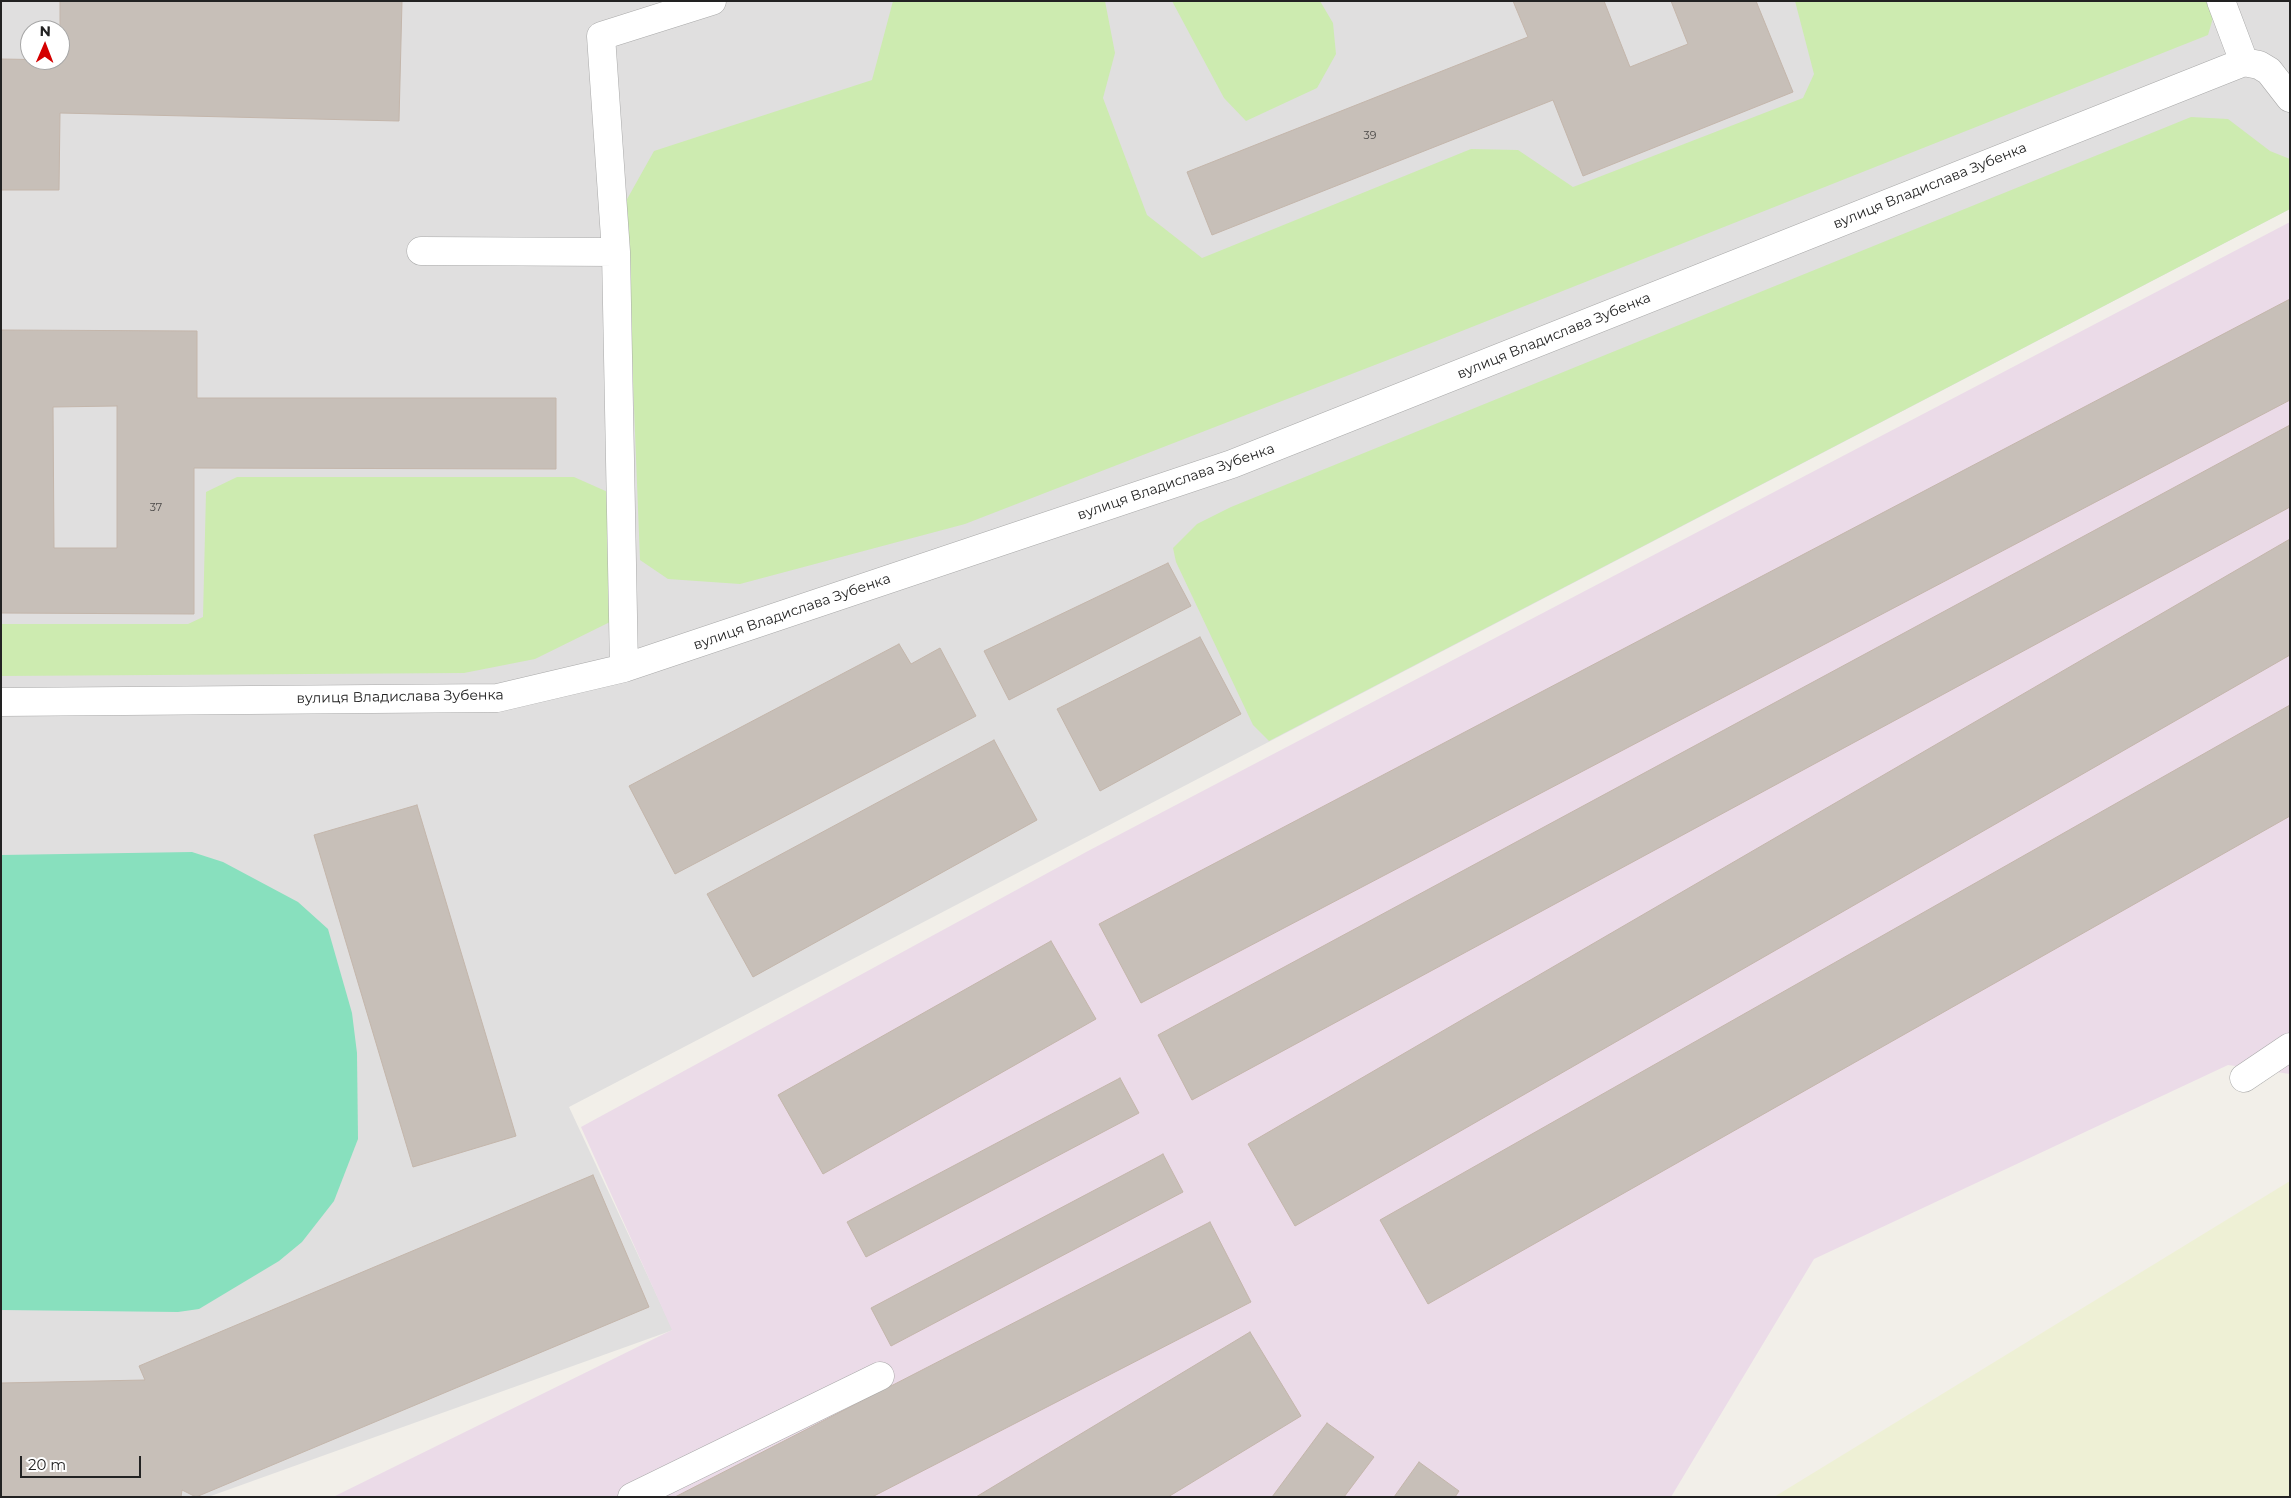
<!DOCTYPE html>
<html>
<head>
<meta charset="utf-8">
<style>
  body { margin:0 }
  #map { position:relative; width:2291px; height:1498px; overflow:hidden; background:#f2efe9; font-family:Montserrat,sans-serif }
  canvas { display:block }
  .frame { position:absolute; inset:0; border:2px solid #222; pointer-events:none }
  .north { position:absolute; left:20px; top:20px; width:50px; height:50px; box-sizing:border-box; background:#fff; border:1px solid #a7a7a7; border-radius:50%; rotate:1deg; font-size:14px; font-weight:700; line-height:20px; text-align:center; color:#222 }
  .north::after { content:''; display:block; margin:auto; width:18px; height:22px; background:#d40000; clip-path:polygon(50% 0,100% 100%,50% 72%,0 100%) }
  .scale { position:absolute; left:20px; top:1456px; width:121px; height:22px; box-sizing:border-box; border:2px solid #222; border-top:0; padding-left:6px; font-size:15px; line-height:18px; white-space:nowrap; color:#222; -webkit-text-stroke:4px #fff; paint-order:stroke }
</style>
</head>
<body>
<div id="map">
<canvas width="2291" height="1498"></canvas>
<div class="frame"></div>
<div class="north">N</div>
<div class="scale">20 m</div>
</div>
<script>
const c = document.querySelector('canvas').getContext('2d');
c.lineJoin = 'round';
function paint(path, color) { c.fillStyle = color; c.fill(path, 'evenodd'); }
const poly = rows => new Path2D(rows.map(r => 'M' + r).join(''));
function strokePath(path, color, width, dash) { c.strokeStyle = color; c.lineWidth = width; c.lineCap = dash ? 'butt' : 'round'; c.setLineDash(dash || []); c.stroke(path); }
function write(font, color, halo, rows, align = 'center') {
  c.font = font + ' Montserrat,sans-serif'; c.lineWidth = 4; c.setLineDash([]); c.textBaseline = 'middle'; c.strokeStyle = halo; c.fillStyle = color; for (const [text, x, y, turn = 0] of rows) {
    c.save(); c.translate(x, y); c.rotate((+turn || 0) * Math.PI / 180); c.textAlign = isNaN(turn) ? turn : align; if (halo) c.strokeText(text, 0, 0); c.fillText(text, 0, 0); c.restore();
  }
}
paint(poly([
  [1,1,2290,1,2290,209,569,1107,673,1330,208,1497,1,1497],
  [30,30,60,30,60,60,30,60]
]), '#e0dfdf');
paint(poly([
  [2290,222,2290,1074,2228,1065,1814,1259,1671,1497,333,1497,672,1330,581,1127,1088,851]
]), '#ebdbe8');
paint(poly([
  [2290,1181,2290,1497,1774,1497]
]), '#eef0d5');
paint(poly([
  [893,1,1105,1,1115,53,1103,98,1147,215,1202,258,1471,149,1518,150,1573,187,1803,98,1814,74,1795,1,2206,1,2213,18,2208,35,1429,344,965,524,740,584,668,579,640,560,626,201,654,151,872,80],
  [1172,1,1320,1,1333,23,1336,54,1317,88,1246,121,1224,98],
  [2191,117,2228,119,2270,151,2290,159,2290,209,1269,741,1253,725,1176,562,1173,548,1197,524,1231,507],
  [237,477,574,477,610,493,610,622,535,659,464,673,1,676,1,624,188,624,203,617,206,492]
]), '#cdebb0');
paint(poly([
  [192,852,223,862,298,902,328,929,352,1013,357,1053,358,1139,334,1201,302,1242,279,1261,199,1309,178,1312,1,1310,1,855]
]), '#88e0be');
const building = poly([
  [60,1,402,1,399,121,60,113,59,190,1,190,1,59,60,60,60,1],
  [1513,1,1604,1,1630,67,1688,44,1671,1,1756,1,1793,92,1583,176,1553,100,1212,235,1187,172,1528,37,1513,1],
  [2290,299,2290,400,1141,1003,1099,924,2290,299],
  [1,330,197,331,197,398,556,398,556,469,194,468,194,614,1,613,1,330],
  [117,406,117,548,54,548,53,407,117,406],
  [2290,425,2290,507,1192,1100,1158,1035,2290,425],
  [2290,539,2290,655,1295,1226,1248,1144,2290,539],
  [1168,563,1191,606,1009,700,984,651,1168,563],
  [1200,637,1241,714,1100,791,1057,709,1200,637],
  [899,644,911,664,940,648,976,716,675,874,629,786,899,644],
  [2290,705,2290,816,1428,1304,1380,1220,2290,705],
  [994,740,1037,820,753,977,707,894,994,740],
  [417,805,516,1136,413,1167,314,835,417,805],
  [1051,941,1096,1019,823,1174,778,1095,1051,941],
  [1120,1078,1139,1113,866,1257,847,1222,1120,1078],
  [1163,1154,1183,1192,891,1346,871,1308,1163,1154],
  [593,1175,649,1307,196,1497,182,1490,181,1497,1,1497,1,1383,145,1380,139,1366,593,1175],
  [1210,1222,1251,1302,872,1497,675,1497,1210,1222],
  [1250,1332,1301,1416,1168,1497,976,1497,1250,1332],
  [1327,1423,1374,1457,1344,1497,1272,1497,1327,1423],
  [1419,1462,1459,1491,1455,1497,1394,1497,1419,1462]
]);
paint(building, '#c7bfb8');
strokePath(building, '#c4b6ab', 1);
const minor = poly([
  [2221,1,2244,62],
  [421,251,616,252,624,668],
  [616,252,601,36,712,1],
  [1,702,497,698,624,668,1232,464,2244,62,2259,65,2269,71,2290,98],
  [2244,1078,2290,1047],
  [632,1497,880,1376]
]);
strokePath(minor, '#a9a9a9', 29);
strokePath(minor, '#fff', 28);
write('11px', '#4b4948', null, [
  ["39",1370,136],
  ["37",156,508]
]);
write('14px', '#222', '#fff', [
  ["вулиця Владислава Зубенка",1930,186,-22],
  ["вулиця Владислава Зубенка",1554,336,-22],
  ["вулиця Владислава Зубенка",1176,482,-19],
  ["вулиця Владислава Зубенка",792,612,-19],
  ["вулиця Владислава Зубенка",400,697,-1]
]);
</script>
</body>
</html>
